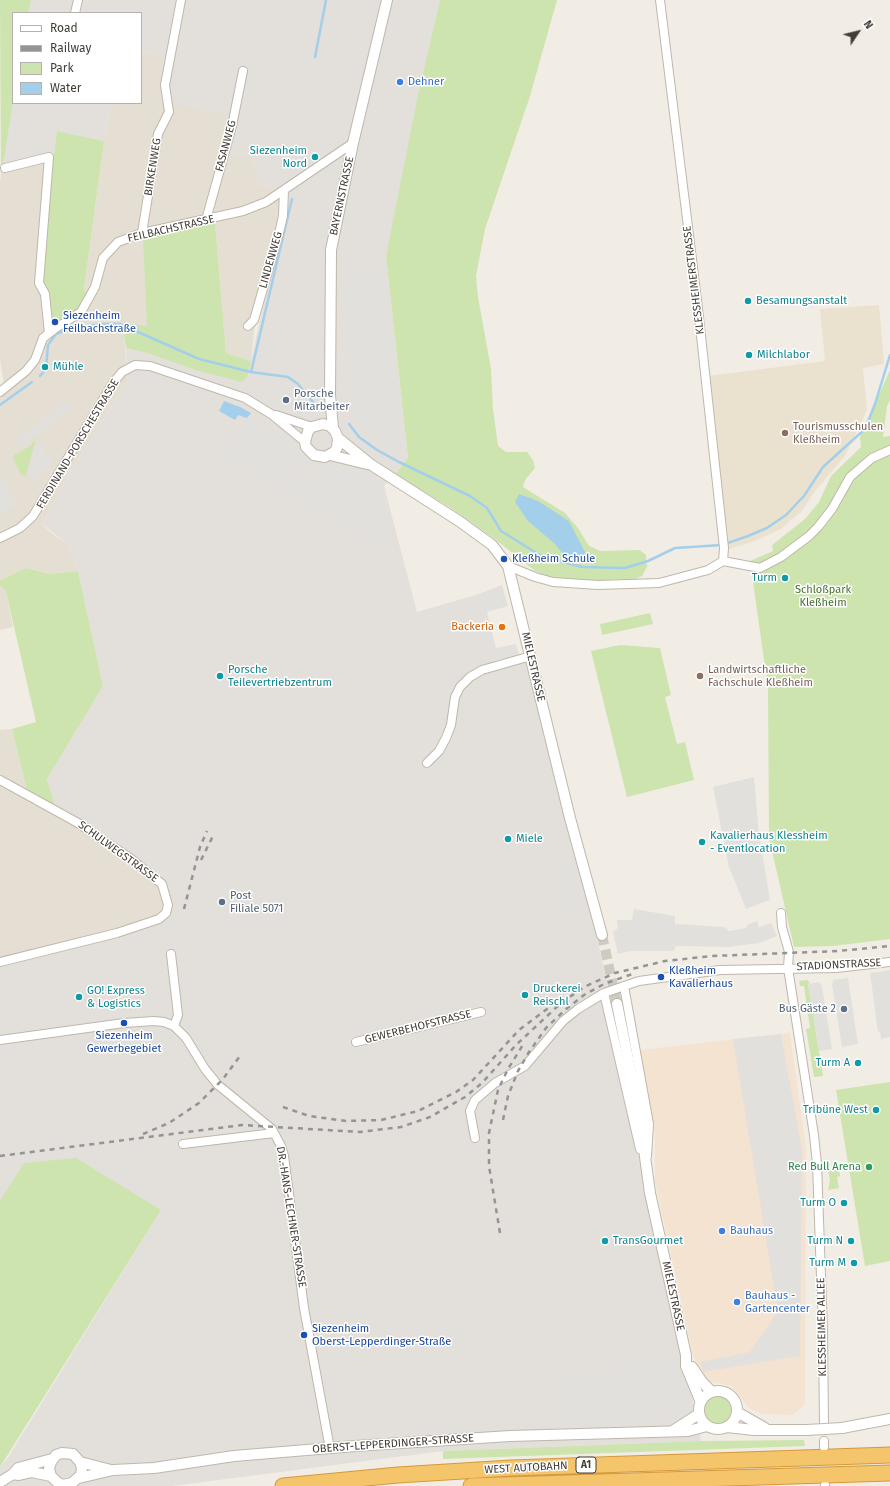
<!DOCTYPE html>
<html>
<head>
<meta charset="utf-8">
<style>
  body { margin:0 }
  #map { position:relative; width:890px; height:1486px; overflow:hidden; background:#f1ede5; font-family:"Fira Sans",sans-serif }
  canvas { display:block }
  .legend { position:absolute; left:12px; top:12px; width:130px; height:92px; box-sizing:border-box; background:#fff; border:1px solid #b4b1ae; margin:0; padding:5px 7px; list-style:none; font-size:12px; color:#433d35 }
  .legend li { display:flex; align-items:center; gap:8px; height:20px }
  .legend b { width:20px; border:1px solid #b4b1ae }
  .north { position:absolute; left:838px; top:12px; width:40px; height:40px; -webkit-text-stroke:3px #fff; paint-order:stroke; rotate:55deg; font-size:11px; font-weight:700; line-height:16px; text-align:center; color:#433d35 }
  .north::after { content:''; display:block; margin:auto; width:14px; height:18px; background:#433d35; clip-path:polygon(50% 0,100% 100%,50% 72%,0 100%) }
</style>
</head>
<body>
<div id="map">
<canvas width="890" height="1486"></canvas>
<ul class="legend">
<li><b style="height:5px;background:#fff"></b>Road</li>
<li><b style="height:5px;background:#949494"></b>Railway</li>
<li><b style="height:11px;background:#cde4af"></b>Park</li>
<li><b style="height:11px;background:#a4cfeb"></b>Water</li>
</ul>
<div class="north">N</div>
</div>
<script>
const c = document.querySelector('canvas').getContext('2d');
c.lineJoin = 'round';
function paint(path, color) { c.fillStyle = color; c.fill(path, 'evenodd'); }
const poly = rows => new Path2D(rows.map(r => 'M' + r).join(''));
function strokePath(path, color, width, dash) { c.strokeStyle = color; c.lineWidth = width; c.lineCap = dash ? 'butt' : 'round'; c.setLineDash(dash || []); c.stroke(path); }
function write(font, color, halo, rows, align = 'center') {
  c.font = font + ' "Fira Sans",sans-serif'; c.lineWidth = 3; c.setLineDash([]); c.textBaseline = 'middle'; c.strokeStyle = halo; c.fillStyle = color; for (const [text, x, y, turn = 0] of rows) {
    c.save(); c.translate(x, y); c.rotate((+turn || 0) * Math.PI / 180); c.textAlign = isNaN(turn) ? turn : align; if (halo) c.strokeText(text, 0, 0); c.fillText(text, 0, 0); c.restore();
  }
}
paint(poly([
  [141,52,164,55,231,116,253,159,260,186,284,191,279,219,255,322,251,361,226,353,215,223,147,326,124,336,128,380,67,478,43,524,49,531,68,545,78,571,50,574,26,568,0,580,0,389,4,386,0,359,0,182,2,170,53,157,47,206,45,332,79,308,87,295,84,289,104,141,112,103,141,103],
  [0,585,6,592,13,627,0,630],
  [12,729,29,799,55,806,161,874,167,883,175,901,174,913,162,922,88,944,0,966,0,730]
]), '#e5dfd3');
paint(poly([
  [790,1033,806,1150,805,1404,793,1415,762,1414,750,1409,732,1386,707,1381,696,1368,655,1182,655,1135,640,1050]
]), '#f3e3d0');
paint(poly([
  [31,0,440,0,386,256,408,459,384,486,417,612,476,595,497,668,525,661,596,933,626,1071,701,1441,443,1451,172,1486,0,1486,0,1467,7,1459,161,1210,0,1201,0,966,88,944,161,922,174,913,174,901,167,883,161,874,55,806,47,779,103,686,78,571,68,545,43,524,67,478,128,380,126,348,147,353,195,370,247,378,289,193,260,186,253,159,224,154,231,116,157,101,164,55,141,52,141,13,28,13],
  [13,103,112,103,104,141,57,131,53,157,2,170]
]), '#e3dfda');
paint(poly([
  [879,305,884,364,863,368,867,410,845,456,815,491,801,512,781,529,755,541,729,549,708,376,825,361,820,309]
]), '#eae2cf');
paint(poly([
  [0,0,31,0,28,13,13,13,13,103,1,178],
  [440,0,557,0,530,96,485,229,476,276,478,297,491,369,493,409,498,446,506,452,527,452,533,460,535,468,525,480,523,487,565,513,578,528,589,546,601,551,640,550,646,555,647,567,642,576,635,579,572,581,547,576,535,571,496,540,451,508,395,474,408,458,386,256,417,100],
  [57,131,104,141,84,289,87,295,79,308,61,320,52,319,49,293,43,282,47,205],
  [215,223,226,353,251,361,247,378,241,382,195,370,147,353,126,348,124,336,130,324,147,326,143,237],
  [890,370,890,400,887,406,883,437,890,436,890,939,833,946,794,947,769,838,768,688,750,561,773,551,772,545,805,519,819,502,831,476,861,447,860,437],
  [36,438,26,476,21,475,13,458,14,455,30,446],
  [26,568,50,574,78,571,103,686,47,779,55,806,29,799,12,729,36,722,6,592,0,585,0,580],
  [650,613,653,624,602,635,600,624],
  [620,645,660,648,671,695,665,697,677,744,685,742,694,780,627,797,591,651],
  [807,980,810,983,808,984,823,1076,814,1077,806,1029,810,1028,804,986,800,986,799,981],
  [890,1082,890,1261,865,1266,836,1090],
  [76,1158,161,1210,0,1467,0,1201,24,1163],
  [839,1168,840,1176,837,1177,839,1188,828,1190,830,1181,828,1170],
  '704 1410a14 14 0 1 1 28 0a14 14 0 1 1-28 0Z',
  [804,1440,805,1446,443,1459,443,1451,701,1441]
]), '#cde4af');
paint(poly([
  [387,279,399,437,383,439,359,419,359,402,352,402,341,282],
  [265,385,284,390,311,414,307,420,272,405,279,396,265,388],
  [66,401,72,408,34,438,33,436,20,446,16,440],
  [247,420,300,451,287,473,315,490,328,470,357,471,378,484,391,529,389,549,227,452],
  [36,444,44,446,43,454,52,457,48,471,39,469,36,480,27,477],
  [0,471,16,506,0,514],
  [502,585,508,606,487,612,496,648,516,644,519,655,493,661,476,595],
  [754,777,759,834,770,900,746,909,729,867,713,787],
  [576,863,585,899,580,900,571,864],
  [566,866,578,917,572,919,560,867],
  [634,909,675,916,675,924,725,927,729,931,747,928,747,925,757,921,759,927,771,923,777,936,759,943,729,947,676,946,674,951,631,951,618,954,613,932,618,928,617,920,632,920],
  [890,970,890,1037,881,1039,880,1032,878,1032,870,973],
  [848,978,858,1044,842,1047,832,985,833,980],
  [819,982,822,986,832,1049,819,1051,808,984],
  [781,1034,802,1150,800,1356,703,1372,700,1362,750,1352,778,1311,733,1039],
  [678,1357,685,1411,562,1418,554,1386]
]), '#e2e0dd');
paint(poly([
  [224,401,240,407,251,413,247,418,238,415,235,420,219,411],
  [519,494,538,501,569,521,585,552,585,556,563,554,554,543,528,521,515,502]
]), '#a4cfeb');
strokePath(poly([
  [315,57,326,0],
  [251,372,292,199],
  [40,376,46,369,48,345,56,334,68,330,100,324,120,324,199,359,251,372,288,377,298,384,313,402],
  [0,405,32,382],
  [349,424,359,437,377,450,399,462,470,496,487,508,501,531,543,557,582,567,625,568,648,561,675,548,722,545,748,536,767,528,786,515,804,496,823,467,865,429,875,404,890,355]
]), '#a4cfeb', 2.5);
strokePath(poly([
  [602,935,617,1004]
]), '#cecac2', 10, [10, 5]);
const minor = poly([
  [660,0,698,308,724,548,723,561],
  [75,13,78,0],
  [5,168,49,157,39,283,45,294,49,333],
  [206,220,232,126,243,71],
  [142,233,158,134,169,112,165,85,181,0],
  [248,326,254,320,280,229,283,216,284,190],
  [0,392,26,371,35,360,43,338,56,328,81,312,95,287,103,258,118,242,142,233,243,211,266,202,353,143],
  [276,415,312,427],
  [0,538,20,528,33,516,113,383,122,372,135,365,150,366,245,398,271,414,305,442],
  [508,566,535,577,553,582,598,585,659,583,708,570,723,561,760,568,781,557,809,536,818,527,832,509,850,477,872,458,890,450],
  [427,763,439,751,446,738,451,725,455,697,460,687,470,677,482,670,531,656],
  [0,780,78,823,131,859,162,884,168,905,166,913,159,919,117,933,0,962],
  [781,913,782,927,789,952,788,968,814,1135,817,1164,823,1332,824,1424],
  [171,954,178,1015,174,1026],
  [624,986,649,1124,647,1156],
  [604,993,640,1149],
  [0,1040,124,1023,154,1021,164,1022,174,1026,186,1038,205,1069,218,1085,272,1129,281,1146,284,1156,304,1308,330,1449],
  [356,1042,481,1012],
  [475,1138,470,1111,475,1100,495,1083,525,1066,563,1021,578,1009,604,993,639,981,720,970,836,968,890,962],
  [183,1144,274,1133],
  [824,1441,824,1447],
  [825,1485,825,1486]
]);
const tertiary = poly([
  [333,428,330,396,331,250,353,143,387,0],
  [338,438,337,448,334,452,325,457,314,455,306,447,305,442,308,431,312,427,323,424,330,426,335,431,338,438,370,464,459,521,492,545,508,566,570,818,602,935],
  [330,455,367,464],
  [617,1004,639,1113,650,1193,686,1355,686,1366,700,1400],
  [692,1367,702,1382,711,1391],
  '699 1410a19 19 0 1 1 38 0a19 19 0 1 1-38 0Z',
  [737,1412,765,1428],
  [727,1427,754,1430,807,1430],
  [842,1428,890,1419],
  [674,1430,699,1414],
  [80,1462,82,1468,81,1475,72,1483,63,1485,58,1483,51,1476,49,1469,51,1462,56,1455,62,1453,73,1454,80,1462,111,1470],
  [13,1474,19,1475,32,1472,51,1476],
  [79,1478,113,1470,154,1468,234,1456,355,1446,510,1436,688,1431,707,1426],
  [0,1482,13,1474,18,1468,52,1459]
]);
const motorway = poly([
  [283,1486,398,1475,511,1468,890,1455],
  [471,1486,890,1473]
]);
strokePath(minor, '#bfb7ab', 10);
strokePath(tertiary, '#bfb7ab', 12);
strokePath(motorway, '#d4993c', 17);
strokePath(minor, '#fff', 8);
strokePath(tertiary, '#fff', 10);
strokePath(motorway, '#f5c56c', 15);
strokePath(poly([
  [201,860,213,836],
  [184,909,200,847,207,831],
  [283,1107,309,1116,346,1121,381,1120,418,1111,456,1092,473,1080,519,1030,551,1006],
  [503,1120,508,1096,518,1071,529,1052,546,1028,565,1010,584,995,604,984,635,973],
  [143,1134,169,1123,199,1103,223,1079,240,1056],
  [0,1156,242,1125,360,1132,401,1127,430,1117,465,1097,482,1083,516,1045,561,1003,584,987,615,973,665,961,712,956,838,951,890,946],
  [500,1233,489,1166,489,1133,498,1090,508,1069,524,1043]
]), '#949494', 2.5, [5, 5]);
const tertiaryBridge = poly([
  [807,1430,842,1428]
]);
strokePath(tertiaryBridge, '#bfb7ab', 12, []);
strokePath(tertiaryBridge, '#fff', 10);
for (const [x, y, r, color] of [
  [400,82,4,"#3f7fe0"],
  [315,157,4,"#0f9aa8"],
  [748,301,4,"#0f9aa8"],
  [55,322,4,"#1a4fb4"],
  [749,355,4,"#0f9aa8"],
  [45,367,4,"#0f9aa8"],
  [286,400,4,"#5c6f8a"],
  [785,433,4,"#8d6e63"],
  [504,559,4,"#1a4fb4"],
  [785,578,4,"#0f9aa8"],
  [502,627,4,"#e8710a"],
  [220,676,4,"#0f9aa8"],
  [700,676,4,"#8d6e63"],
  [508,839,4,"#0f9aa8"],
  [702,842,4,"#0f9aa8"],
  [222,902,4,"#5c6f8a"],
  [661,977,4,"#1a4fb4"],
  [525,995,4,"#0f9aa8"],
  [79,997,4,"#0f9aa8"],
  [844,1009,4,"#5c6f8a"],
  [124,1023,4,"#1a4fb4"],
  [858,1063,4,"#0f9aa8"],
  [876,1110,4,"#0f9aa8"],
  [869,1167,4,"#2e9e5b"],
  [844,1203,4,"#0f9aa8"],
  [722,1231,4,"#3f7fe0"],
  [605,1241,4,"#0f9aa8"],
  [851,1241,4,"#0f9aa8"],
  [854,1263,4,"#0f9aa8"],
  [737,1302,4,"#3f7fe0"],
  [304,1335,4,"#1a4fb4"]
]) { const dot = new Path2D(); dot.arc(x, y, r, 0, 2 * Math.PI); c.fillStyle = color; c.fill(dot); strokePath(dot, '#fff', 1.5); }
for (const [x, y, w] of [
  [586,1465,20]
]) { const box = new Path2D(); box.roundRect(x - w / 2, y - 8, w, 16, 3); c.fillStyle = '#fff'; c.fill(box); strokePath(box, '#433d35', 1); }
write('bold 10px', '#433d35', null, [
  ["A1",586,1465]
]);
write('11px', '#366cbe', '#fff', [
  ["Dehner",408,82],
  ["Bauhaus",730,1231],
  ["Bauhaus -",745,1296],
  ["Gartencenter",745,1309]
], 'left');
write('11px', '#433d35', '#fff', [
  ["FASANWEG",226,146,-75],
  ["BIRKENWEG",153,167,-81],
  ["BAYERNSTRASSE",342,196,-78],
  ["FEILBACHSTRASSE",171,229,-13],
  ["LINDENWEG",271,260,-74],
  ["KLESSHEIMERSTRASSE",694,280,-97],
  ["FERDINAND-PORSCHESTRASSE",78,444,-59],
  ["MIELESTRASSE",533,667,77],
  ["SCHULWEGSTRASSE",118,852,36],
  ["STADIONSTRASSE",839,965,-3],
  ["GEWERBEHOFSTRASSE",418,1027,-14],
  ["DR.-HANS-LECHNER-STRASSE",291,1217,81],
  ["MIELESTRASSE",673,1296,78],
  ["KLESSHEIMER ALLEE",822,1327,-91],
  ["OBERST-LEPPERDINGER-STRASSE",393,1444,-4],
  ["WEST AUTOBAHN",526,1468,-3]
]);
write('11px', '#0d838f', '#fff', [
  ["Siezenheim",307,151,"right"],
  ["Nord",307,164,"right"],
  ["Besamungsanstalt",756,301],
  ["Milchlabor",757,355],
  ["Mühle",53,367],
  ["Turm",777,578,"right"],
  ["Porsche",228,670],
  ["Teilevertriebzentrum",228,683],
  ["Kavalierhaus Klessheim",710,836],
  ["- Eventlocation",710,849],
  ["Miele",516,839],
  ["Druckerei",533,989],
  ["Reischl",533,1002],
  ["GO! Express",87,991],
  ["& Logistics",87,1004],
  ["Turm A",850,1063,"right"],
  ["Tribüne West",868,1110,"right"],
  ["Turm O",836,1203,"right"],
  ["TransGourmet",613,1241],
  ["Turm N",843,1241,"right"],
  ["Turm M",846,1263,"right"]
], 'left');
write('11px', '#164399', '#fff', [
  ["Siezenheim",63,316],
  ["Feilbachstraße",63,329],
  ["Kleßheim Schule",512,559],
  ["Kleßheim",669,971],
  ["Kavalierhaus",669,984],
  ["Siezenheim",124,1036,"center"],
  ["Gewerbegebiet",124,1049,"center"],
  ["Siezenheim",312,1329],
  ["Oberst-Lepperdinger-Straße",312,1342]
], 'left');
write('11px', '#4e5e75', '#fff', [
  ["Porsche",294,394],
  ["Mitarbeiter",294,407],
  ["Post",230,896],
  ["Filiale 5071",230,909],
  ["Bus Gäste 2",836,1009,"right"]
], 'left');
write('11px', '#785e54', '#fff', [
  ["Tourismusschulen",793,427],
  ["Kleßheim",793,440],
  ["Landwirtschaftliche",708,670],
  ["Fachschule Kleßheim",708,683]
], 'left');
write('11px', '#47712c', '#fff', [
  ["Schloßpark",823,590],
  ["Kleßheim",823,603]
]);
write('11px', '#c56008', '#fff', [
  ["Backeria",494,627]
], 'right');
write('11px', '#27864d', '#fff', [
  ["Red Bull Arena",861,1167]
], 'right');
</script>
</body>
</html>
